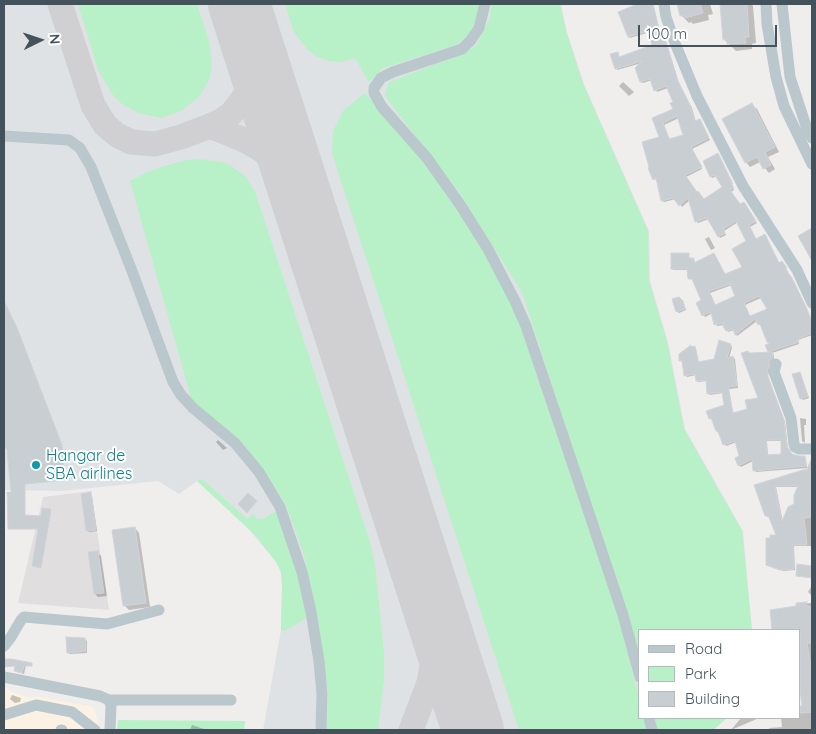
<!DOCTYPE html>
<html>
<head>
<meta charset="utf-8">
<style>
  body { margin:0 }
  #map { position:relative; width:816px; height:734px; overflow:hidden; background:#f0eded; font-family:Quicksand,sans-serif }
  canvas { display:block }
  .frame { position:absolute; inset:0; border:5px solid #44535b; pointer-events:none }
  .legend { position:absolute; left:638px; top:629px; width:162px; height:90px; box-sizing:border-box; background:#fff; border:1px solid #b4babd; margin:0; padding:6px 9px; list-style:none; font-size:15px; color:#44535b }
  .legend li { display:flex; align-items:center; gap:10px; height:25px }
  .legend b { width:25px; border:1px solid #b4babd }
  .north { position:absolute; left:15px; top:15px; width:50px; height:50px; -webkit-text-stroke:4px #fff; paint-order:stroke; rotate:86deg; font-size:14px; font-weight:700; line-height:20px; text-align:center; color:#44535b }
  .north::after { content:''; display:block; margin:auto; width:18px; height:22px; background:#44535b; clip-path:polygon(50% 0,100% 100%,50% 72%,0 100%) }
  .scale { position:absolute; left:638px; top:25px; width:139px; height:22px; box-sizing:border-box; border:2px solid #44535b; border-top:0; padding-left:6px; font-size:15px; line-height:18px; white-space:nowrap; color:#44535b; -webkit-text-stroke:4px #fff; paint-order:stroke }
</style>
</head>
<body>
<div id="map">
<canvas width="816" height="734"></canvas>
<div class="frame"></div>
<ul class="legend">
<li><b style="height:6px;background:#bac7cd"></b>Road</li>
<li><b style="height:14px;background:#b8f0c7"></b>Park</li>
<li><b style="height:14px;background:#c9ced2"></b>Building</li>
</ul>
<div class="north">N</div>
<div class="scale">100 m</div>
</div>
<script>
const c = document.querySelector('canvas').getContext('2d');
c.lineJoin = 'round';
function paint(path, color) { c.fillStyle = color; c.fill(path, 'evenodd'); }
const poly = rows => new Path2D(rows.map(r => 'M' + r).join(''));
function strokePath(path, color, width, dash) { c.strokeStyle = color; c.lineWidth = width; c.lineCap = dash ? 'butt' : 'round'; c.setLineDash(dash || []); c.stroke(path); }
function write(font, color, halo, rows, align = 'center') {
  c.font = font + ' Quicksand,sans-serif'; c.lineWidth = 4; c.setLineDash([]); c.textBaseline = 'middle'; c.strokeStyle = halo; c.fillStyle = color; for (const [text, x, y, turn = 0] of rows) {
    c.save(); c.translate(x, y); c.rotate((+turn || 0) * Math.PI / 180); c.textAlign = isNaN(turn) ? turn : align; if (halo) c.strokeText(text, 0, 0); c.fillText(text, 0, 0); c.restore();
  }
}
paint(poly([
  [4,685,12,692,29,698,38,697,94,707,100,730,4,730]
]), '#fcf2e4');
paint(poly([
  [91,491,109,610,18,603,43,497]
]), '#e1dedf');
paint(poly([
  [4,4,561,4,567,32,584,84,649,231,650,281,668,342,685,429,743,531,752,630,640,630,640,718,727,718,713,730,263,730,281,630,282,585,281,572,276,562,247,527,197,481,179,494,158,481,62,491,4,490]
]), '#dee2e5');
paint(poly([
  [78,4,197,4,209,41,212,62,210,78,199,97,181,111,161,118,138,113,121,103,112,94,98,69],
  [285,4,480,4,476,20,468,35,455,45,383,68,369,82,355,58,340,62,329,61,318,57,308,50,294,32],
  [492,4,560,4,566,31,583,84,648,231,649,281,667,342,684,429,742,531,752,630,640,630,640,660,522,292,458,191,385,96,389,82,438,63,461,55,476,46,489,20],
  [365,93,424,162,486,252,512,301,618,617,640,701,640,718,644,718,646,730,519,730,332,153,333,131,343,111],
  [198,159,223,162,231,166,245,176,255,192,370,542,375,565,384,652,384,679,378,730,327,730,328,693,320,633,304,555,287,507,275,487,243,443,192,401,130,181,147,172,168,165,186,160],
  [202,479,247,519,253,514,257,519,263,519,278,510,291,545,307,618,284,631,281,630,282,585,281,572,276,562,256,536,197,481],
  [655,718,727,718,713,730,657,730],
  [118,720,245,721,244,730,117,730]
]), '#b8f0c7');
paint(poly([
  [643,4,653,4,661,35,663,36,667,44,679,84,692,108,696,122,701,122,710,140,692,149,702,169,686,177,697,193,704,200,724,188,717,176,712,178,711,176,719,156,733,184,731,185,734,190,731,192,741,206,746,205,757,223,750,227,756,240,779,265,784,264,812,322,812,335,798,340,799,344,772,353,774,355,774,359,770,364,768,377,785,422,788,449,792,455,805,458,806,459,807,468,756,472,754,470,753,461,741,467,739,465,741,457,737,442,726,446,717,431,713,420,710,418,725,406,723,393,710,395,708,393,707,381,698,382,696,375,687,377,686,375,681,360,691,346,696,349,699,363,715,360,731,345,732,347,729,359,733,357,735,359,738,388,729,389,733,414,748,410,760,399,750,354,771,354,767,345,771,344,762,325,759,324,757,321,737,336,734,330,728,332,724,325,717,326,713,313,705,317,703,315,703,301,694,280,689,278,689,270,674,270,672,269,688,254,690,259,695,261,695,264,714,254,725,275,743,268,748,242,738,222,724,231,726,235,720,238,709,219,698,223,696,221,690,200,682,207,676,199,664,202,662,201,657,180,654,179,660,137,653,119,675,109,675,102,668,88,657,92,652,80,643,83,641,82,636,68,642,63,617,70,616,68,617,54,620,58,654,46,650,32,630,38,629,37,635,6],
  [679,118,685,135,670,140,664,125],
  [732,285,737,297,716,306,710,293],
  [761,298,769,309,750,317,745,305],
  [767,441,782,441,782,455,768,456],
  [678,4,710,4,713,14,708,15,709,20,693,24,691,22,689,23,681,15],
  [721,4,751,4,753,6,756,43,752,44,752,49,736,51,724,39],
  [623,82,634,92,629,96,619,86],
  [752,105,757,109,779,152,768,157,775,169,769,173,760,162,750,167,746,162],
  [709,237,715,248,711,250,705,239],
  [678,298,684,304,686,310,679,313,677,311],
  [4,301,18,330,62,446,65,480,25,484,25,516,42,517,51,511,41,568,34,566,40,529,10,529,12,494,17,463,4,420],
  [800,373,809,398,803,400,801,398],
  [800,418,806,419,806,425,804,425,805,443,802,441],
  [218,440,227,448,223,450,216,442],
  [812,461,812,546,794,546,795,570,783,571,769,566,778,536,770,516,768,517,766,516,755,486,805,470,807,472],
  [776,487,799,487,796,505,783,522],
  [90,494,92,496,97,531,89,532,87,530],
  [135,528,139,533,150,607,129,610,124,605],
  [97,552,101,556,107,596,98,597,95,594],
  [812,585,812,596,808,592],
  [812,603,812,697,803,696,800,692,800,630,773,630,771,611,797,607,797,604],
  [85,639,87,641,87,653,70,654,68,652],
  [17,661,26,665,24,674,15,671],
  [12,695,21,698,20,702,15,703,10,699],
  [812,706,812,730,770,730,769,728,782,727,781,718,800,718,800,707],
  [743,718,759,718,731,730,741,718],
  [192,725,207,730,190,730]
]), '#0003');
strokePath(poly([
  [60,4,93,105,105,125,117,135,131,142,155,144,181,137,210,126],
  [254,51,256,67,248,92,232,113,221,121,210,126,244,140,257,147,281,164,297,183],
  [411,730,429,683,435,649,436,634,432,603]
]), '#d0d0d2', 25);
strokePath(poly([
  [239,4,473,730]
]), '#d0d0d2', 62);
const building = poly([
  [635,4,653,4,660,34,662,33,666,42,678,81,690,105,695,121,700,119,709,138,691,147,702,167,685,175,697,192,698,191,704,199,722,187,715,175,710,177,703,161,718,153,732,182,731,183,734,188,730,190,740,204,744,202,756,221,749,225,756,239,765,234,779,263,782,261,787,268,785,269,792,278,807,309,812,322,812,333,797,339,799,342,768,352,765,345,770,343,767,342,760,324,758,325,755,319,735,335,733,329,726,331,723,326,724,323,714,325,711,312,702,316,696,303,701,300,692,279,688,279,687,269,671,269,671,253,689,253,689,258,694,258,694,263,714,253,725,274,742,267,732,249,746,241,736,221,723,229,725,233,718,237,707,218,695,222,688,198,679,206,673,198,661,201,656,178,653,180,648,168,649,167,642,142,659,137,652,118,673,109,670,103,673,102,666,86,654,91,650,79,640,82,635,68,642,61,615,69,610,54,618,52,619,57,652,45,648,31,628,37,618,12,635,5,635,4],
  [677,116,683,135,669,139,663,123,677,116],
  [730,284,735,296,715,305,709,291,730,284],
  [759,296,767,309,750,316,744,303,759,296],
  [677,4,700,4,703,13,685,18,684,15,680,16,677,4],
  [720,4,747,4,749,37,745,37,746,43,727,44,727,39,723,40,720,4],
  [752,103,775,147,765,152,771,165,763,169,757,157,745,163,722,119,752,103],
  [812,228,812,261,798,236,812,228],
  [679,297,683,301,685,309,676,312,672,299,679,297],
  [4,301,17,328,62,445,65,480,25,484,25,515,41,516,42,508,51,509,41,568,32,566,38,529,8,529,7,492,11,492,7,449,4,447,4,301],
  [719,340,731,344,727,358,733,356,737,386,728,387,733,413,747,409,745,400,758,398,741,353,748,351,749,353,773,352,773,357,769,362,767,374,784,420,787,446,792,454,799,456,805,456,806,466,753,471,752,459,738,466,735,458,739,456,735,441,723,445,718,431,716,431,711,418,709,419,706,411,724,405,722,392,707,394,706,380,696,381,695,374,684,376,682,360,679,361,679,354,691,345,691,347,695,346,698,362,714,359,719,340],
  [766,440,781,440,781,454,767,455,766,440],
  [800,372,808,396,800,399,792,374,800,372],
  [812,458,811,517,804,518,807,545,793,545,794,569,780,570,766,565,766,538,770,538,770,535,776,535,768,515,765,516,754,485,806,469,806,471,812,458],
  [775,486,798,486,794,495,794,504,788,507,782,521,775,486],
  [91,492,96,530,86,531,81,494,91,492],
  [248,493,257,501,247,513,238,504,248,493],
  [135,527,146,603,123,606,112,530,135,527],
  [98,551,104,593,94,594,88,552,98,551],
  [797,564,812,566,812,578,796,576,797,564],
  [807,602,805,605,812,607,810,612,812,613,812,643,807,643,810,661,812,661,812,712,800,713,800,706,802,706,800,691,800,630,772,630,770,610,796,606,796,603,807,602],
  [66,637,85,638,86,651,67,653,66,637],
  [4,659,12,659,32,663,32,666,24,666,22,673,14,671,15,666,4,667,4,659]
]);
paint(building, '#c9ced2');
strokePath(building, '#d0d4d9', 1);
strokePath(poly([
  [485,4,479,28,471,40,462,49,393,72,381,78,374,88,374,93,382,107,427,158,461,206,488,249,515,301,526,326,585,501,623,615,640,677],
  [664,4,666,17,675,43,697,96,743,186,797,270,812,303],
  [766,4,767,24,776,77,784,106,812,164],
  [782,4,790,77,807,129,812,138],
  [4,136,69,140,80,148,91,167,132,271,173,382,181,395,193,408,235,443,259,472,280,507,302,572,311,612,319,661,322,694,321,730],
  [776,364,774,372,791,418,794,444,795,447,799,449,812,449],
  [4,646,11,637,21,620,24,617,107,624,159,610],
  [4,677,100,696,109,700,111,706,110,730],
  [109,700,231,700],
  [4,715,36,705,72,712,95,730],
  [649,718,652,730],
  [61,730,62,730]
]), '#bac7cd', 11);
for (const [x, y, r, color] of [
  [36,465,5,"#0f9aa8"]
]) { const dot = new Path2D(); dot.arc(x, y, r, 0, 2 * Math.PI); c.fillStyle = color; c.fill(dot); strokePath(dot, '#fff', 2); }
write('16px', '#0d838f', '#fff', [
  ["Hangar de",46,456],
  ["SBA airlines",46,474]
], 'left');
</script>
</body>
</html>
